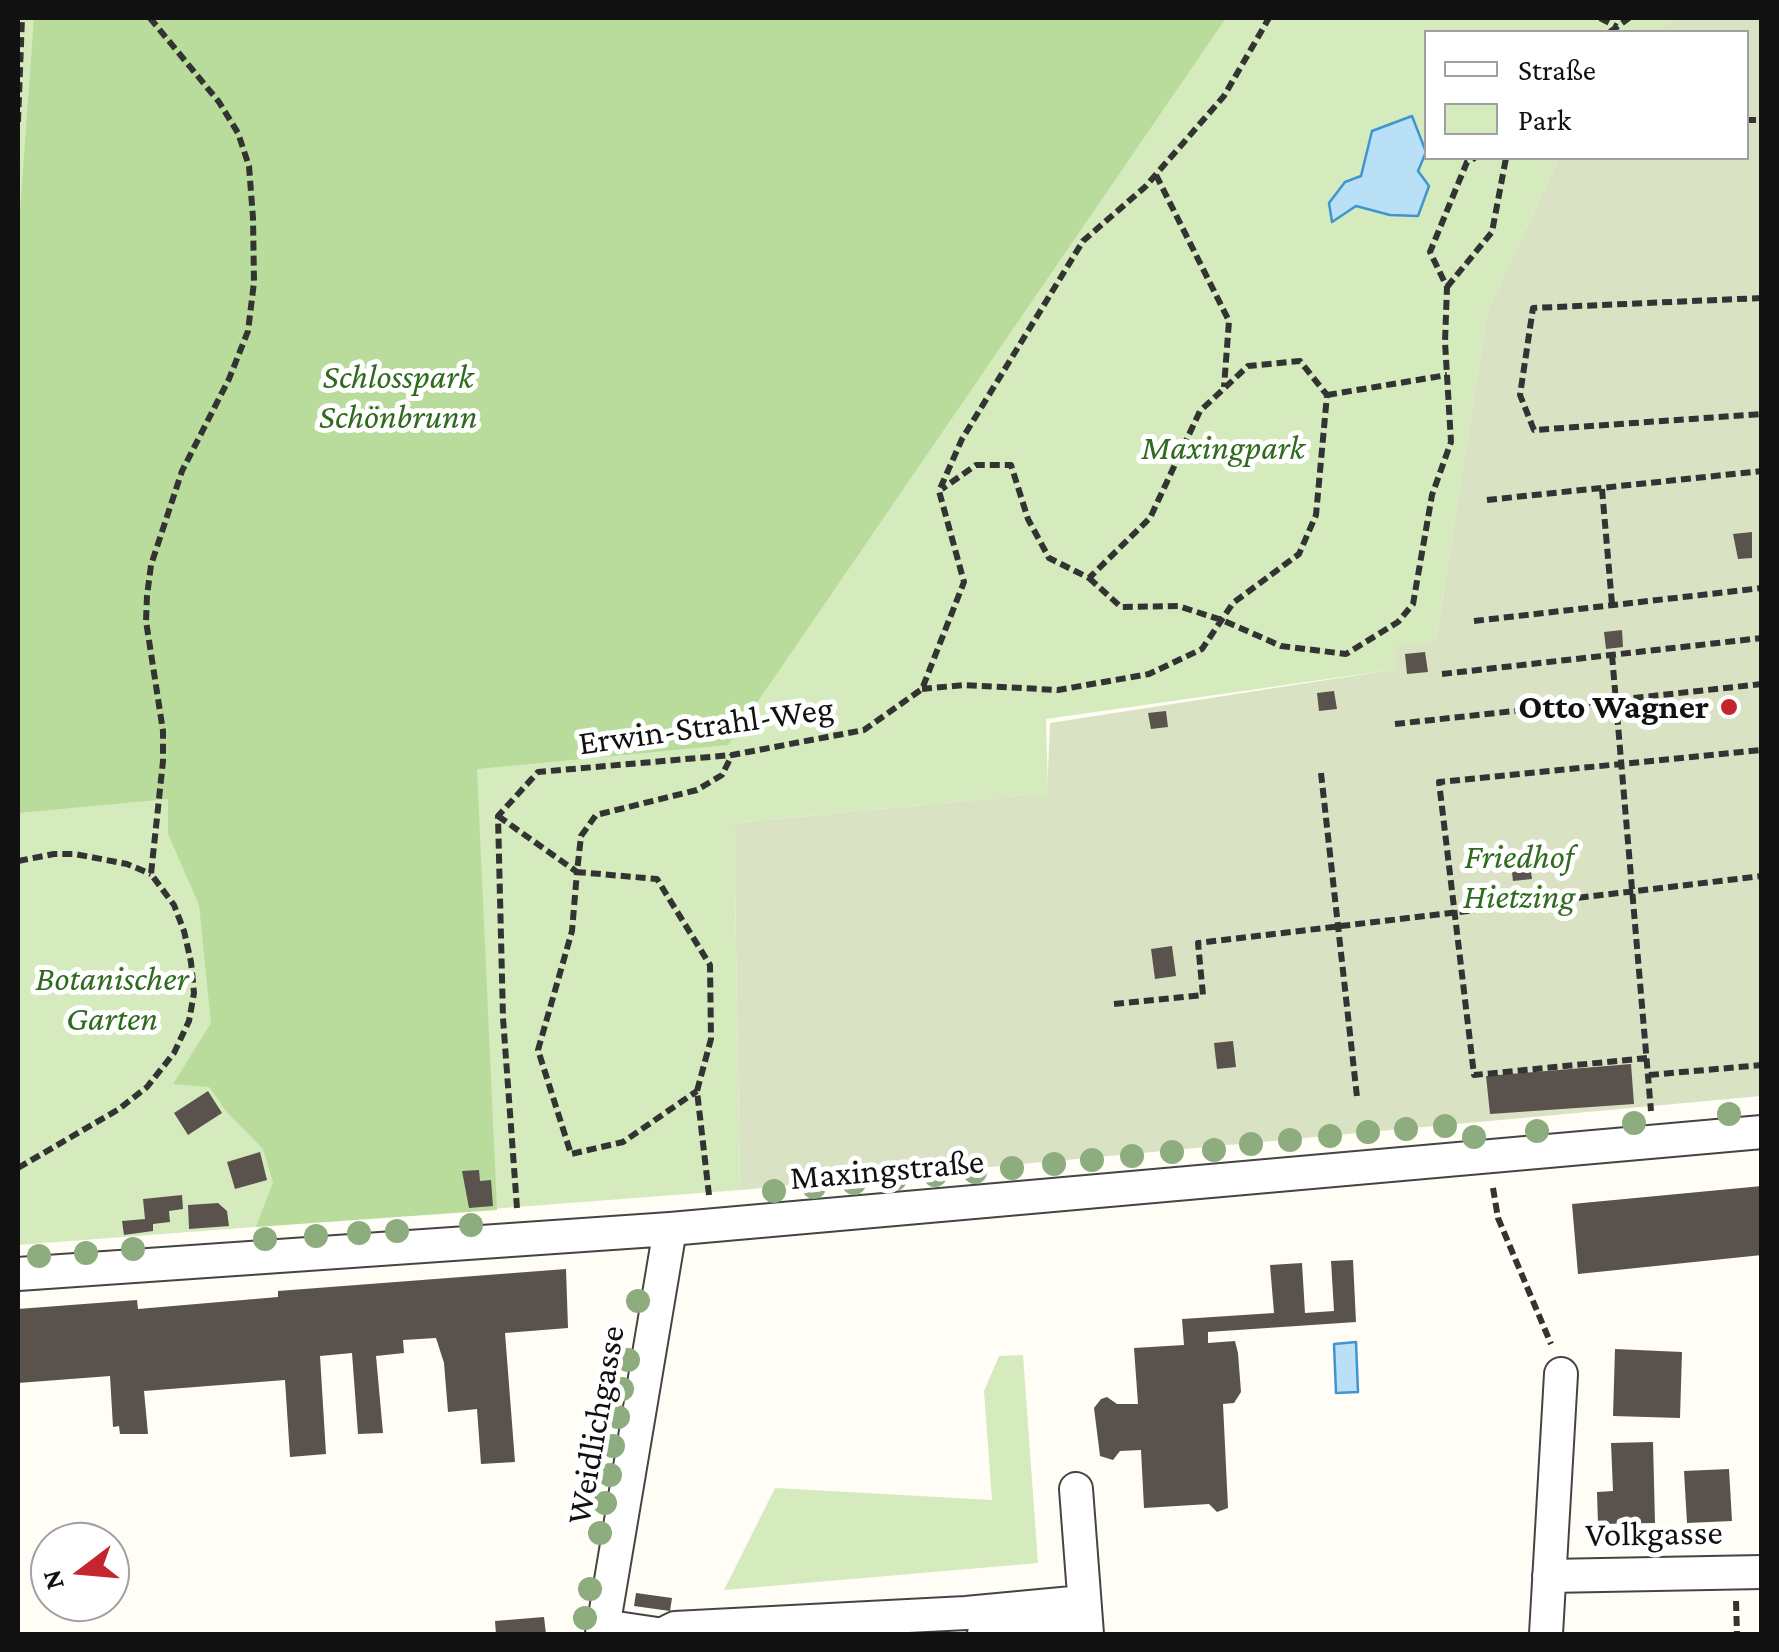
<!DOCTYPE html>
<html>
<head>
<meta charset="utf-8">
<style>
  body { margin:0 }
  #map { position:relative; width:1779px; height:1652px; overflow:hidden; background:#fffdf5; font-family:"Crimson Pro",serif }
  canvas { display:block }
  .frame { position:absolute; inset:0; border:20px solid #111; pointer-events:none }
  .legend { position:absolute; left:1424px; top:30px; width:325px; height:130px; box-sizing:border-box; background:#fff; border:2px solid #a0a0a0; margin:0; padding:12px 18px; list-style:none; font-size:30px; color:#111 }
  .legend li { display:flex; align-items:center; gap:20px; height:50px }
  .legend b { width:50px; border:2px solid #a0a0a0 }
  .north { position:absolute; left:30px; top:1522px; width:100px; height:100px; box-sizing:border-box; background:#fff; border:2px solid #a0a0a0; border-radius:50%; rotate:254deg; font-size:28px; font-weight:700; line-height:40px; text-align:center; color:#111 }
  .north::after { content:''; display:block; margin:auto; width:35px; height:45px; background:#c4262e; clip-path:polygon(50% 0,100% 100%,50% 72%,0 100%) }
</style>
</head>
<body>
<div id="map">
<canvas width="1779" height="1652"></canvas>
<div class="frame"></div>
<ul class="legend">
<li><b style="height:12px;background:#fff"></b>Straße</li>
<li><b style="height:28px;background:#d5ebbd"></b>Park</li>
</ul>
<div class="north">N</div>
</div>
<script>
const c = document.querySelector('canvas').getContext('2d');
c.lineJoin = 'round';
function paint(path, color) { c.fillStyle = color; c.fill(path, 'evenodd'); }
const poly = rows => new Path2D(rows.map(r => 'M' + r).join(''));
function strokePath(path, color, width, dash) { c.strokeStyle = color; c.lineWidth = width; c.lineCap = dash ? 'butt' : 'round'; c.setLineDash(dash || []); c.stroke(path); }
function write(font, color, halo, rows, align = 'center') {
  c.font = font + ' "Crimson Pro",serif'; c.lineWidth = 10; c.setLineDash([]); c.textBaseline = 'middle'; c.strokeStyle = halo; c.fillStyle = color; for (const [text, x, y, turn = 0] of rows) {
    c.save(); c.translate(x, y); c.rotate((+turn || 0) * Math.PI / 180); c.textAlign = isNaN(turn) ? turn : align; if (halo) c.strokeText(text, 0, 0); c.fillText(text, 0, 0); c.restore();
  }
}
paint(poly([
  [18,18,1674,18,1656,32,1426,32,1426,158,1559,158,1487,311,1436,641,1398,669,1046,719,1048,793,734,823,740,1190,18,1245],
  [1023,1355,1038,1563,724,1590,775,1488,992,1500,984,1391,999,1356]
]), '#d5ebbd');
paint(poly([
  [34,18,1226,18,728,745,477,769,497,1210,256,1227,273,1182,263,1149,226,1111,209,1087,173,1084,211,1023,199,905,168,834,168,799,18,813,18,238]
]), '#b9dc9c');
paint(poly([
  [1674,18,1761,18,1761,1096,740,1190,734,823,1047,793,1050,723,1397,669,1394,647,1436,641,1487,311,1559,158,1746,158,1746,32,1656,32]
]), '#d9e3c4');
const water = poly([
  [1412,116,1426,152,1418,171,1429,186,1418,216,1390,215,1356,206,1332,222,1329,203,1345,182,1361,176,1372,131,1412,116],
  [1356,1342,1358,1392,1336,1393,1334,1344,1356,1342]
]);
paint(water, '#b9e0f7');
strokePath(water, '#3f96cf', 2.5);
paint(poly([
  [1752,532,1752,558,1738,559,1733,534],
  [1622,630,1623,647,1606,649,1604,632],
  [1425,652,1428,672,1407,674,1405,654],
  [1334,691,1337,709,1319,711,1317,693],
  [1166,711,1168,727,1151,729,1148,713],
  [1528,853,1532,879,1513,881,1510,855],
  [1172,946,1176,976,1155,979,1151,949],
  [1233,1041,1236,1067,1217,1069,1214,1043],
  [1631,1064,1634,1104,1490,1114,1486,1076],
  [208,1091,222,1113,188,1135,174,1113],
  [260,1152,267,1180,235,1189,227,1162],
  [479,1170,480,1181,491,1180,493,1206,469,1208,462,1171],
  [1762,1186,1762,1255,1578,1274,1572,1204],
  [182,1195,183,1209,169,1211,170,1222,153,1224,153,1231,124,1235,122,1221,145,1219,143,1199],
  [218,1203,227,1211,229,1226,189,1229,188,1205],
  [1353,1260,1356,1322,1208,1332,1208,1343,1235,1341,1238,1353,1241,1392,1234,1403,1223,1404,1228,1508,1217,1512,1209,1504,1144,1508,1141,1450,1120,1451,1113,1460,1100,1456,1094,1408,1101,1399,1107,1397,1117,1404,1138,1404,1134,1348,1184,1345,1182,1319,1274,1313,1270,1265,1302,1263,1305,1313,1334,1311,1331,1261],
  [566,1269,568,1328,505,1333,515,1462,481,1464,477,1409,448,1412,444,1363,436,1338,403,1340,404,1353,376,1356,383,1433,358,1434,352,1353,320,1356,326,1454,290,1457,285,1380,144,1391,148,1434,120,1434,119,1426,113,1427,110,1376,18,1383,18,1309,137,1300,138,1309,278,1297,278,1291],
  [1615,1349,1682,1352,1680,1418,1613,1416],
  [1653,1442,1655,1523,1598,1524,1597,1492,1613,1491,1611,1443],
  [1729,1469,1732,1521,1687,1523,1684,1471],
  [636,1593,672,1598,670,1611,634,1606],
  [544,1617,546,1634,496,1634,495,1621]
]), '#5a524d');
const minor = poly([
  [18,1274,670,1229,1762,1132],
  [1076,1489,1087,1634],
  [1549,1576,1762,1572],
  [603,1626,657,1634],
  [602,1634,670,1229],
  [663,1634,675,1628,966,1613,1083,1602],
  [984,1634,1086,1628],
  [1546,1634,1561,1374]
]);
strokePath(minor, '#444', 36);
strokePath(poly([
  [1600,18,1617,27],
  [1610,32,1629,18],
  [1746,120,1762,120],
  [18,122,22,18],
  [1156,175,1229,321,1224,387],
  [1447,287,1492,232,1506,158],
  [1762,298,1533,308,1520,395,1534,430,1762,414],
  [1327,395,1447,375],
  [1602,489,1612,604],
  [1487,500,1762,471],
  [1089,578,1121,607,1178,606,1222,620,1281,646,1346,654,1398,622,1413,604,1432,495,1451,442,1445,342,1447,287,1430,252,1467,162,1475,158],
  [1474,621,1762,588],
  [1612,655,1651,1111],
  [1442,674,1762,638],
  [922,689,964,685,1058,690,1149,674,1202,649,1233,603,1299,554,1316,515,1327,395,1300,361,1248,366,1200,411,1150,518,1089,578,1049,558,1028,519,1011,465,976,465,942,489],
  [1395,724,1762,684],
  [1321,773,1357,1097],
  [498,816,577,872,572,931,538,1050,571,1154,623,1142,697,1091],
  [18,861,54,854,75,854,127,864,151,874],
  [1114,1004,1203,995,1198,943,1762,876],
  [1647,1058,1474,1075,1439,782,1762,750],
  [1649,1075,1762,1065],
  [18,1168,119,1109,147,1087,174,1053,189,1021,194,993,191,962,184,931,174,905,151,874,163,761,163,731,146,621,147,596,151,565,182,471,229,379,248,331,254,282,253,218,249,166,238,133,219,102,150,18],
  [1493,1188,1498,1218,1551,1344],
  [709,1195,697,1091,711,1039,710,965,657,879,577,872,581,836,596,815,697,790,722,775,732,755],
  [517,1208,503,1018,498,816,538,772,732,755,864,730,922,689,964,582,939,491,962,439,1083,241,1145,187,1224,96,1269,18],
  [1736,1601,1737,1634]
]), '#333', 6, [10, 5]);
strokePath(minor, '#fff', 32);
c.fillStyle = '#8dad7f';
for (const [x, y] of [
  [1729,1114],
  [1634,1123],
  [1445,1126],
  [1406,1129],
  [1537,1131],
  [1368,1132],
  [1330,1136],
  [1474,1137],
  [1290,1140],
  [1251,1144],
  [1214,1150],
  [1172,1152],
  [1132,1156],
  [1092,1160],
  [1054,1164],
  [1012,1168],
  [975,1172],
  [935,1175],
  [895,1179],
  [854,1183],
  [814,1187],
  [774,1191],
  [471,1225],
  [397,1231],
  [359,1233],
  [316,1236],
  [265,1239],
  [133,1249],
  [86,1253],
  [39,1256],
  [638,1301],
  [628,1360],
  [622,1389],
  [618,1417],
  [613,1446],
  [610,1475],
  [605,1503],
  [600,1533],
  [590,1589],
  [585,1618]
]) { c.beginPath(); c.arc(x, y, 12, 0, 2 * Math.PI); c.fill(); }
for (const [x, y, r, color] of [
  [1729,707,10,"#c4262e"]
]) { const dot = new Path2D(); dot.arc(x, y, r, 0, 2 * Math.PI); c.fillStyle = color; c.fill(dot); strokePath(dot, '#fff', 4); }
write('italic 35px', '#2f6b1f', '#fff', [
  ["Schlosspark",398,377],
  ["Schönbrunn",398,417],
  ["Maxingpark",1223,448],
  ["Friedhof",1519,857],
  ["Hietzing",1519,897],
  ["Botanischer",112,979],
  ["Garten",112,1019]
]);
write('bold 35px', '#111', '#fff', [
  ["Otto Wagner",1709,707]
], 'right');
write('35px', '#111', '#fff', [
  ["Erwin-Strahl-Weg",706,726,-8],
  ["Maxingstraße",887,1170,-5],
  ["Weidlichgasse",596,1425,-80],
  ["Volkgasse",1654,1534,-1]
]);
</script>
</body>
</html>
